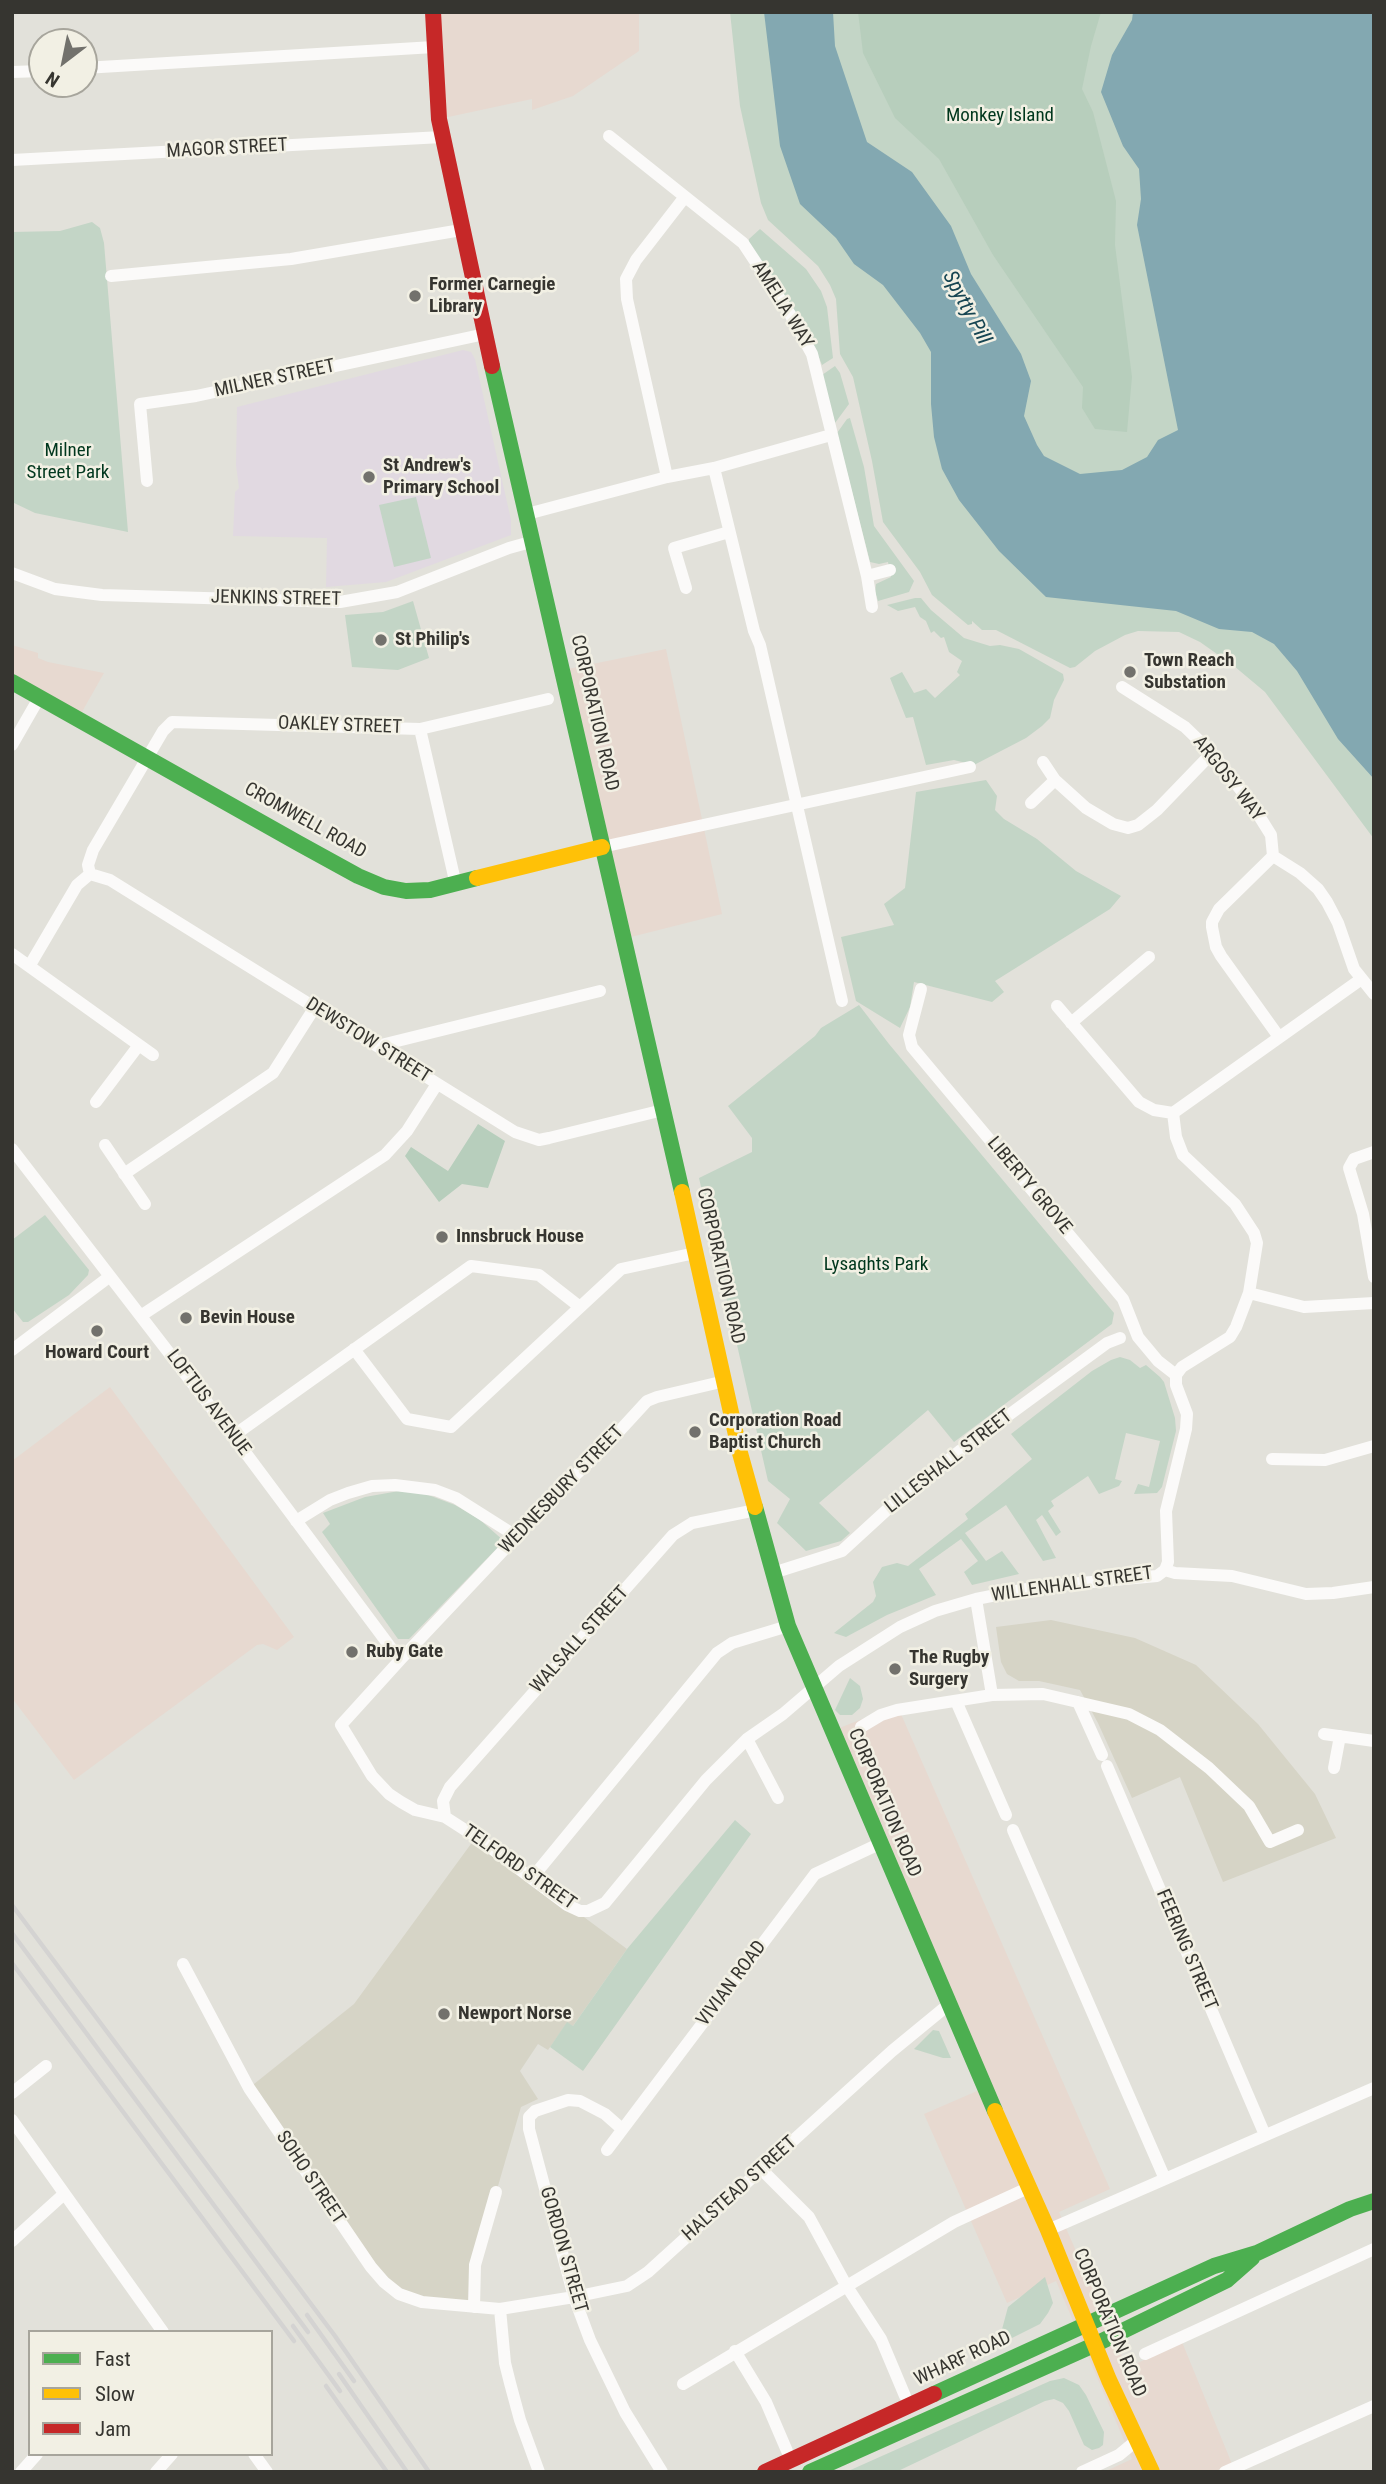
<!DOCTYPE html>
<html>
<head>
<meta charset="utf-8">
<style>
  body { margin:0 }
  #map { position:relative; width:1386px; height:2484px; overflow:hidden; background:#e2e1da; font-family:"Roboto Condensed",sans-serif }
  canvas { display:block }
  .frame { position:absolute; inset:0; border:14px solid #363530; pointer-events:none }
  .legend { position:absolute; left:28px; top:2330px; width:245px; height:126px; box-sizing:border-box; background:#f2f0e4; border:2px solid #a7a59c; margin:0; padding:9px 12px; list-style:none; font-size:21px; color:#363530 }
  .legend li { display:flex; align-items:center; gap:14px; height:35px }
  .legend b { width:35px; border:2px solid #a7a59c }
  .north { position:absolute; left:28px; top:28px; width:70px; height:70px; box-sizing:border-box; background:#f2f0e4; border:2px solid #a7a59c; border-radius:50%; rotate:212deg; font-size:19px; font-weight:700; line-height:28px; text-align:center; color:#363530 }
  .north::after { content:''; display:block; margin:auto; width:24px; height:32px; background:#72716c; clip-path:polygon(50% 0,100% 100%,50% 72%,0 100%) }
</style>
</head>
<body>
<div id="map">
<canvas width="1386" height="2484"></canvas>
<div class="frame"></div>
<ul class="legend">
<li><b style="height:9px;background:#4caf50"></b>Fast</li>
<li><b style="height:9px;background:#ffc107"></b>Slow</li>
<li><b style="height:9px;background:#c62828"></b>Jam</li>
</ul>
<div class="north">N</div>
</div>
<script>
const c = document.querySelector('canvas').getContext('2d');
c.lineJoin = 'round';
function paint(path, color) { c.fillStyle = color; c.fill(path, 'evenodd'); }
const poly = rows => new Path2D(rows.map(r => 'M' + r).join(''));
function strokePath(path, color, width, dash) { c.strokeStyle = color; c.lineWidth = width; c.lineCap = dash ? 'butt' : 'round'; c.setLineDash(dash || []); c.stroke(path); }
function write(font, color, halo, rows, align = 'center') {
  c.font = font + ' "Roboto Condensed",sans-serif'; c.lineWidth = 5; c.setLineDash([]); c.textBaseline = 'middle'; c.strokeStyle = halo; c.fillStyle = color; for (const [text, x, y, turn = 0] of rows) {
    c.save(); c.translate(x, y); c.rotate((+turn || 0) * Math.PI / 180); c.textAlign = isNaN(turn) ? turn : align; if (halo) c.strokeText(text, 0, 0); c.fillText(text, 0, 0); c.restore();
  }
}
paint(poly([
  [433,12,639,12,639,51,573,96,532,110,532,99,439,119],
  [12,645,38,653,38,658,48,662,104,673,78,719,12,682],
  [666,649,722,914,623,939,563,670],
  [110,1387,294,1637,277,1650,263,1644,257,1645,74,1780,12,1698,12,1461],
  [897,1705,1110,2189,1059,2212,1127,2368,1182,2342,1232,2464,1213,2472,1104,2472,1132,2459,1056,2281,1007,2303,924,2114,991,2085,837,1729]
]), '#e7d9d0');
paint(poly([
  [1051,1620,1135,1638,1196,1665,1258,1724,1315,1794,1336,1838,1223,1882,1180,1777,1132,1798,1098,1723,1080,1690,1039,1681,1019,1681,1007,1674,1001,1662,996,1627],
  [476,1837,627,1949,573,2026,567,2023,548,2050,538,2044,520,2071,538,2099,521,2107,475,2265,474,2307,422,2302,384,2282,249,2088,354,2004]
]), '#d6d4c6');
paint(poly([
  [463,350,471,352,475,359,511,520,511,535,386,582,326,587,327,538,233,536,235,492,239,488,236,465,237,407]
]), '#e1d9e1');
paint(poly([
  [730,12,1295,12,1374,570,1374,839,1265,692,1234,666,1200,642,1179,632,1138,631,1125,635,1095,651,1075,667,1070,668,996,630,982,630,972,621,972,624,968,625,932,595,920,572,883,522,872,461,853,377,840,354,836,299,830,285,818,266,768,220,761,203,740,106],
  [92,222,100,228,104,243,128,532,35,513,12,502,12,232,60,231],
  [760,229,806,269,821,291,827,307,833,358,822,365,815,348,749,243,749,239],
  [835,366,840,373,849,404,835,423,822,375],
  [850,418,864,467,874,526,914,581,909,592,878,601,875,592,876,584,891,577,888,562,879,564,870,562,837,433,847,419],
  [416,497,431,558,394,567,379,505],
  [915,598,921,598,931,610,964,638,990,646,1000,645,1019,649,1063,674,1064,680,1054,700,1050,718,1042,726,1026,738,974,765,954,760,926,765,913,717,906,718,890,678,902,672,914,693,926,689,935,698,960,675,957,672,962,661,949,652,944,637,941,638,934,631,931,633,926,621,920,617,915,607,898,611,887,605],
  [413,601,429,658,398,670,352,667,345,615,383,612],
  [986,780,997,796,995,810,1004,819,1037,839,1076,871,1121,896,1110,909,995,981,1004,992,992,1002,914,982,910,1007,900,1028,856,1001,841,937,894,925,884,904,905,888,916,792],
  [859,1005,889,1044,1114,1313,1112,1324,954,1442,928,1410,819,1503,850,1533,841,1541,806,1551,777,1523,790,1499,768,1481,699,1178,752,1152,752,1138,728,1106,815,1036,821,1028],
  [45,1215,89,1270,88,1275,69,1295,28,1322,23,1322,12,1308,12,1240],
  [1120,1357,1130,1360,1140,1368,1146,1365,1160,1377,1164,1382,1175,1418,1176,1431,1162,1487,1157,1493,1134,1494,1138,1484,1149,1487,1160,1441,1126,1433,1115,1479,1122,1481,1119,1486,1099,1494,1088,1476,1051,1501,1054,1506,1048,1511,1061,1532,1056,1536,1042,1515,1036,1520,1056,1558,1043,1561,1006,1505,965,1533,986,1561,1002,1551,1019,1574,972,1585,964,1572,978,1561,961,1539,919,1569,936,1595,887,1615,846,1637,834,1633,873,1602,876,1596,873,1582,882,1567,897,1563,908,1566,968,1519,965,1514,1032,1459,1011,1434,1092,1371,1111,1360],
  [399,1491,423,1493,455,1505,479,1519,504,1541,409,1639,398,1639,322,1532,330,1524,323,1513,365,1497],
  [850,1678,860,1686,863,1699,860,1708,852,1715,840,1715,835,1710],
  [735,1820,751,1834,583,2071,550,2047,567,2022,573,2026,627,1949],
  [933,2030,939,2031,951,2058,943,2058,914,2049],
  [1045,2277,1053,2303,1048,2313,1040,2324,1000,2344,996,2336,1001,2333,1008,2307],
  [1064,2378,1079,2385,1086,2395,1104,2432,1103,2445,1099,2448,1092,2450,1084,2445,1069,2411,1063,2403,1054,2399,1045,2401,896,2472,846,2472,1050,2381]
]), '#c3d5c6');
paint(poly([
  [858,12,1101,12,1091,46,1082,89,1093,112,1116,201,1115,245,1132,377,1127,432,1095,429,1082,408,1083,387,993,255,939,159,895,118,863,53],
  [478,1124,505,1141,488,1188,462,1184,439,1202,405,1156,411,1147,448,1171]
]), '#b7cebc');
paint(poly([
  [764,12,833,12,835,46,867,142,912,172,951,226,971,274,1021,354,1031,381,1024,416,1037,445,1044,456,1080,474,1122,470,1147,457,1158,440,1178,430,1137,225,1141,199,1139,169,1123,146,1101,92,1112,55,1132,20,1133,12,1374,12,1374,779,1338,739,1297,671,1274,644,1252,632,1219,629,1176,611,1046,597,999,551,959,500,942,469,934,437,931,404,931,352,920,333,883,285,854,264,836,238,800,204,780,146]
]), '#83a8b1');
strokePath(poly([
  [84,68,434,47],
  [12,72,42,71],
  [609,136,743,243,790,314,812,354,867,576,872,607],
  [12,160,442,137],
  [111,276,291,259,461,230],
  [714,468,754,631,760,645,842,1001],
  [667,477,627,299,626,279,636,260,684,198],
  [147,481,140,404,196,396,485,334],
  [527,514,667,477,714,468,831,435],
  [12,573,55,589,102,595,340,602,397,592,509,548,534,541],
  [867,576,890,570],
  [686,588,674,548,729,532],
  [1122,687,1185,727,1212,753,1251,803,1271,835,1273,856,1300,873,1318,889,1327,902,1338,923,1354,969,1374,994],
  [420,729,456,885],
  [12,745,39,698],
  [1043,762,1055,780,1086,808,1113,824,1128,828,1138,825,1157,810,1212,753],
  [1031,803,1055,780],
  [602,847,970,767],
  [1273,856,1219,909,1212,922,1212,927,1216,947,1221,956,1279,1037],
  [90,874,110,880,515,1132,539,1140,549,1138,663,1110],
  [90,874,88,865,93,850,163,731,172,722,420,729,548,699],
  [12,954,139,1045,96,1102],
  [30,965,77,885,90,874],
  [921,989,909,1035,912,1047,1123,1299,1138,1337,1158,1361,1176,1375],
  [1057,1006,1139,1102,1154,1110,1173,1113,1360,980],
  [1071,1023,1149,957],
  [139,1045,153,1055],
  [377,1046,600,991],
  [105,1145,145,1204],
  [12,1149,233,1436,400,1660,341,1725,372,1776,389,1794,401,1802,415,1810,445,1817,476,1837,567,1905,580,1911,588,1911,605,1903,706,1780,747,1739,783,1714,839,1666,900,1627,935,1611,976,1599,1037,1587,1157,1576,1165,1570,1175,1573,1232,1576,1306,1594,1333,1593,1374,1587],
  [1374,1152,1354,1159,1349,1168,1363,1214,1374,1277],
  [124,1174,273,1073,315,1007],
  [1249,1293,1304,1307,1374,1303],
  [142,1315,385,1155,407,1131,437,1084],
  [354,1349,407,1419,451,1427,621,1269,695,1253],
  [12,1350,109,1277],
  [233,1436,471,1266,539,1275,580,1307],
  [1272,1459,1325,1460,1374,1446],
  [296,1521,330,1500,348,1493,372,1486,395,1485,435,1490,456,1498,516,1536],
  [1165,1570,1168,1562,1166,1511,1186,1429,1187,1414,1176,1385,1176,1375,1182,1367,1230,1337,1236,1327,1249,1293,1257,1243,1254,1233,1235,1204,1183,1155,1176,1137,1173,1113],
  [773,1573,842,1551,890,1507,961,1450,1107,1343,1120,1338],
  [976,1599,992,1695],
  [400,1660,566,1484,602,1450,647,1401,657,1397,725,1381],
  [956,1701,1006,1815],
  [1078,1702,1102,1755],
  [861,1727,881,1715,897,1710,992,1695,1043,1694,1129,1714,1160,1730,1209,1768,1249,1806,1270,1842,1298,1830],
  [1324,1734,1374,1741],
  [747,1739,778,1798],
  [1107,1766,1265,2135],
  [1334,1768,1340,1736],
  [445,1817,443,1801,450,1787,673,1535,692,1523,756,1510],
  [1013,1830,1165,2179],
  [532,1878,717,1653,732,1643,788,1626],
  [183,1964,249,2088,371,2267,384,2282,399,2294,422,2302,500,2309,574,2297,627,2286,648,2272,892,2051,948,2005],
  [12,2093,46,2066],
  [12,2120,163,2332],
  [622,2129,605,2114,580,2101,568,2100,535,2111,529,2117,529,2129,574,2297,590,2340,625,2412,662,2472],
  [607,2150,815,1874,879,1844],
  [762,2170,809,2217,846,2285,881,2339,905,2396],
  [1048,2230,1374,2088],
  [12,2241,64,2194],
  [474,2307,475,2265,496,2192],
  [500,2309,505,2363,510,2383,520,2420,539,2472],
  [735,2351,766,2402,787,2451],
  [1145,2354,1374,2249],
  [683,2384,954,2222,1028,2188],
  [254,2454,267,2472],
  [21,2472,37,2454],
  [156,2472,172,2454],
  [1082,2472,1119,2455,1136,2441],
  [1225,2472,1374,2406]
]), '#fbfaf9', 12);
strokePath(poly([
  [492,366,682,1192],
  [12,682,298,843,358,876,384,887,406,891,430,890,477,878],
  [755,1507,788,1626,995,2111],
  [934,2394,1214,2266,1257,2253,1350,2209,1374,2201],
  [810,2472,1094,2345,1227,2280,1252,2258]
]), '#4caf50', 16);
strokePath(poly([
  [477,878,602,847],
  [682,1192,740,1453,755,1507],
  [995,2111,1048,2230,1109,2380,1152,2472]
]), '#ffc107', 16);
strokePath(poly([
  [433,12,439,119,492,366],
  [765,2472,934,2394]
]), '#c62828', 16);
strokePath(poly([
  [12,1905,335,2336,429,2472],
  [12,1933,308,2332],
  [12,1963,294,2341],
  [307,2315,354,2381],
  [293,2326,340,2391],
  [339,2374,407,2472],
  [326,2386,387,2472]
]), '#d4d3d2', 4.5);
for (const [x, y, r, color] of [
  [415,296,7,"#72716c"],
  [369,477,7,"#72716c"],
  [381,640,7,"#72716c"],
  [1130,672,7,"#72716c"],
  [442,1237,7,"#72716c"],
  [186,1318,7,"#72716c"],
  [97,1331,7,"#72716c"],
  [695,1432,7,"#72716c"],
  [352,1652,7,"#72716c"],
  [895,1669,7,"#72716c"],
  [444,2014,7,"#72716c"]
]) { const dot = new Path2D(); dot.arc(x, y, r, 0, 2 * Math.PI); c.fillStyle = color; c.fill(dot); strokePath(dot, '#f2f0e4', 2.5); }
write('19px', '#00371d', '#f2f0e4', [
  ["Monkey Island",1000,116],
  ["Milner",68,451],
  ["Street Park",68,473],
  ["Lysaghts Park",876,1265]
]);
write('19px', '#363530', '#f2f0e4', [
  ["MAGOR STREET",227,149,-3],
  ["AMELIA WAY",782,305,58],
  ["MILNER STREET",275,379,-12],
  ["JENKINS STREET",276,599,1],
  ["CORPORATION ROAD",594,713,77],
  ["OAKLEY STREET",340,726,2],
  ["ARGOSY WAY",1228,779,52],
  ["CROMWELL ROAD",305,821,29],
  ["DEWSTOW STREET",368,1041,32],
  ["LIBERTY GROVE",1029,1186,50],
  ["CORPORATION ROAD",720,1266,77],
  ["LOFTUS AVENUE",208,1403,53],
  ["LILLESHALL STREET",949,1462,-38],
  ["WEDNESBURY STREET",562,1490,-46],
  ["WILLENHALL STREET",1072,1585,-8],
  ["WALSALL STREET",580,1640,-48],
  ["CORPORATION ROAD",884,1803,67],
  ["TELFORD STREET",519,1868,35],
  ["FEERING STREET",1186,1950,67],
  ["VIVIAN ROAD",732,1984,-53],
  ["SOHO STREET",310,2178,56],
  ["HALSTEAD STREET",740,2189,-42],
  ["GORDON STREET",563,2250,74],
  ["CORPORATION ROAD",1109,2323,67],
  ["WHARF ROAD",963,2359,-25]
]);
write('bold 19px', '#363530', '#f2f0e4', [
  ["Former Carnegie",429,285],
  ["Library",429,307],
  ["St Andrew's",383,466],
  ["Primary School",383,488],
  ["St Philip's",395,640],
  ["Town Reach",1144,661],
  ["Substation",1144,683],
  ["Innsbruck House",456,1237],
  ["Bevin House",200,1318],
  ["Howard Court",97,1353,"center"],
  ["Corporation Road",709,1421],
  ["Baptist Church",709,1443],
  ["Ruby Gate",366,1652],
  ["The Rugby",909,1658],
  ["Surgery",909,1680],
  ["Newport Norse",458,2014]
], 'left');
write('italic 21px', '#164552', '#f2f0e4', [
  ["Spytty Pill",966,308,62]
]);
</script>
</body>
</html>
